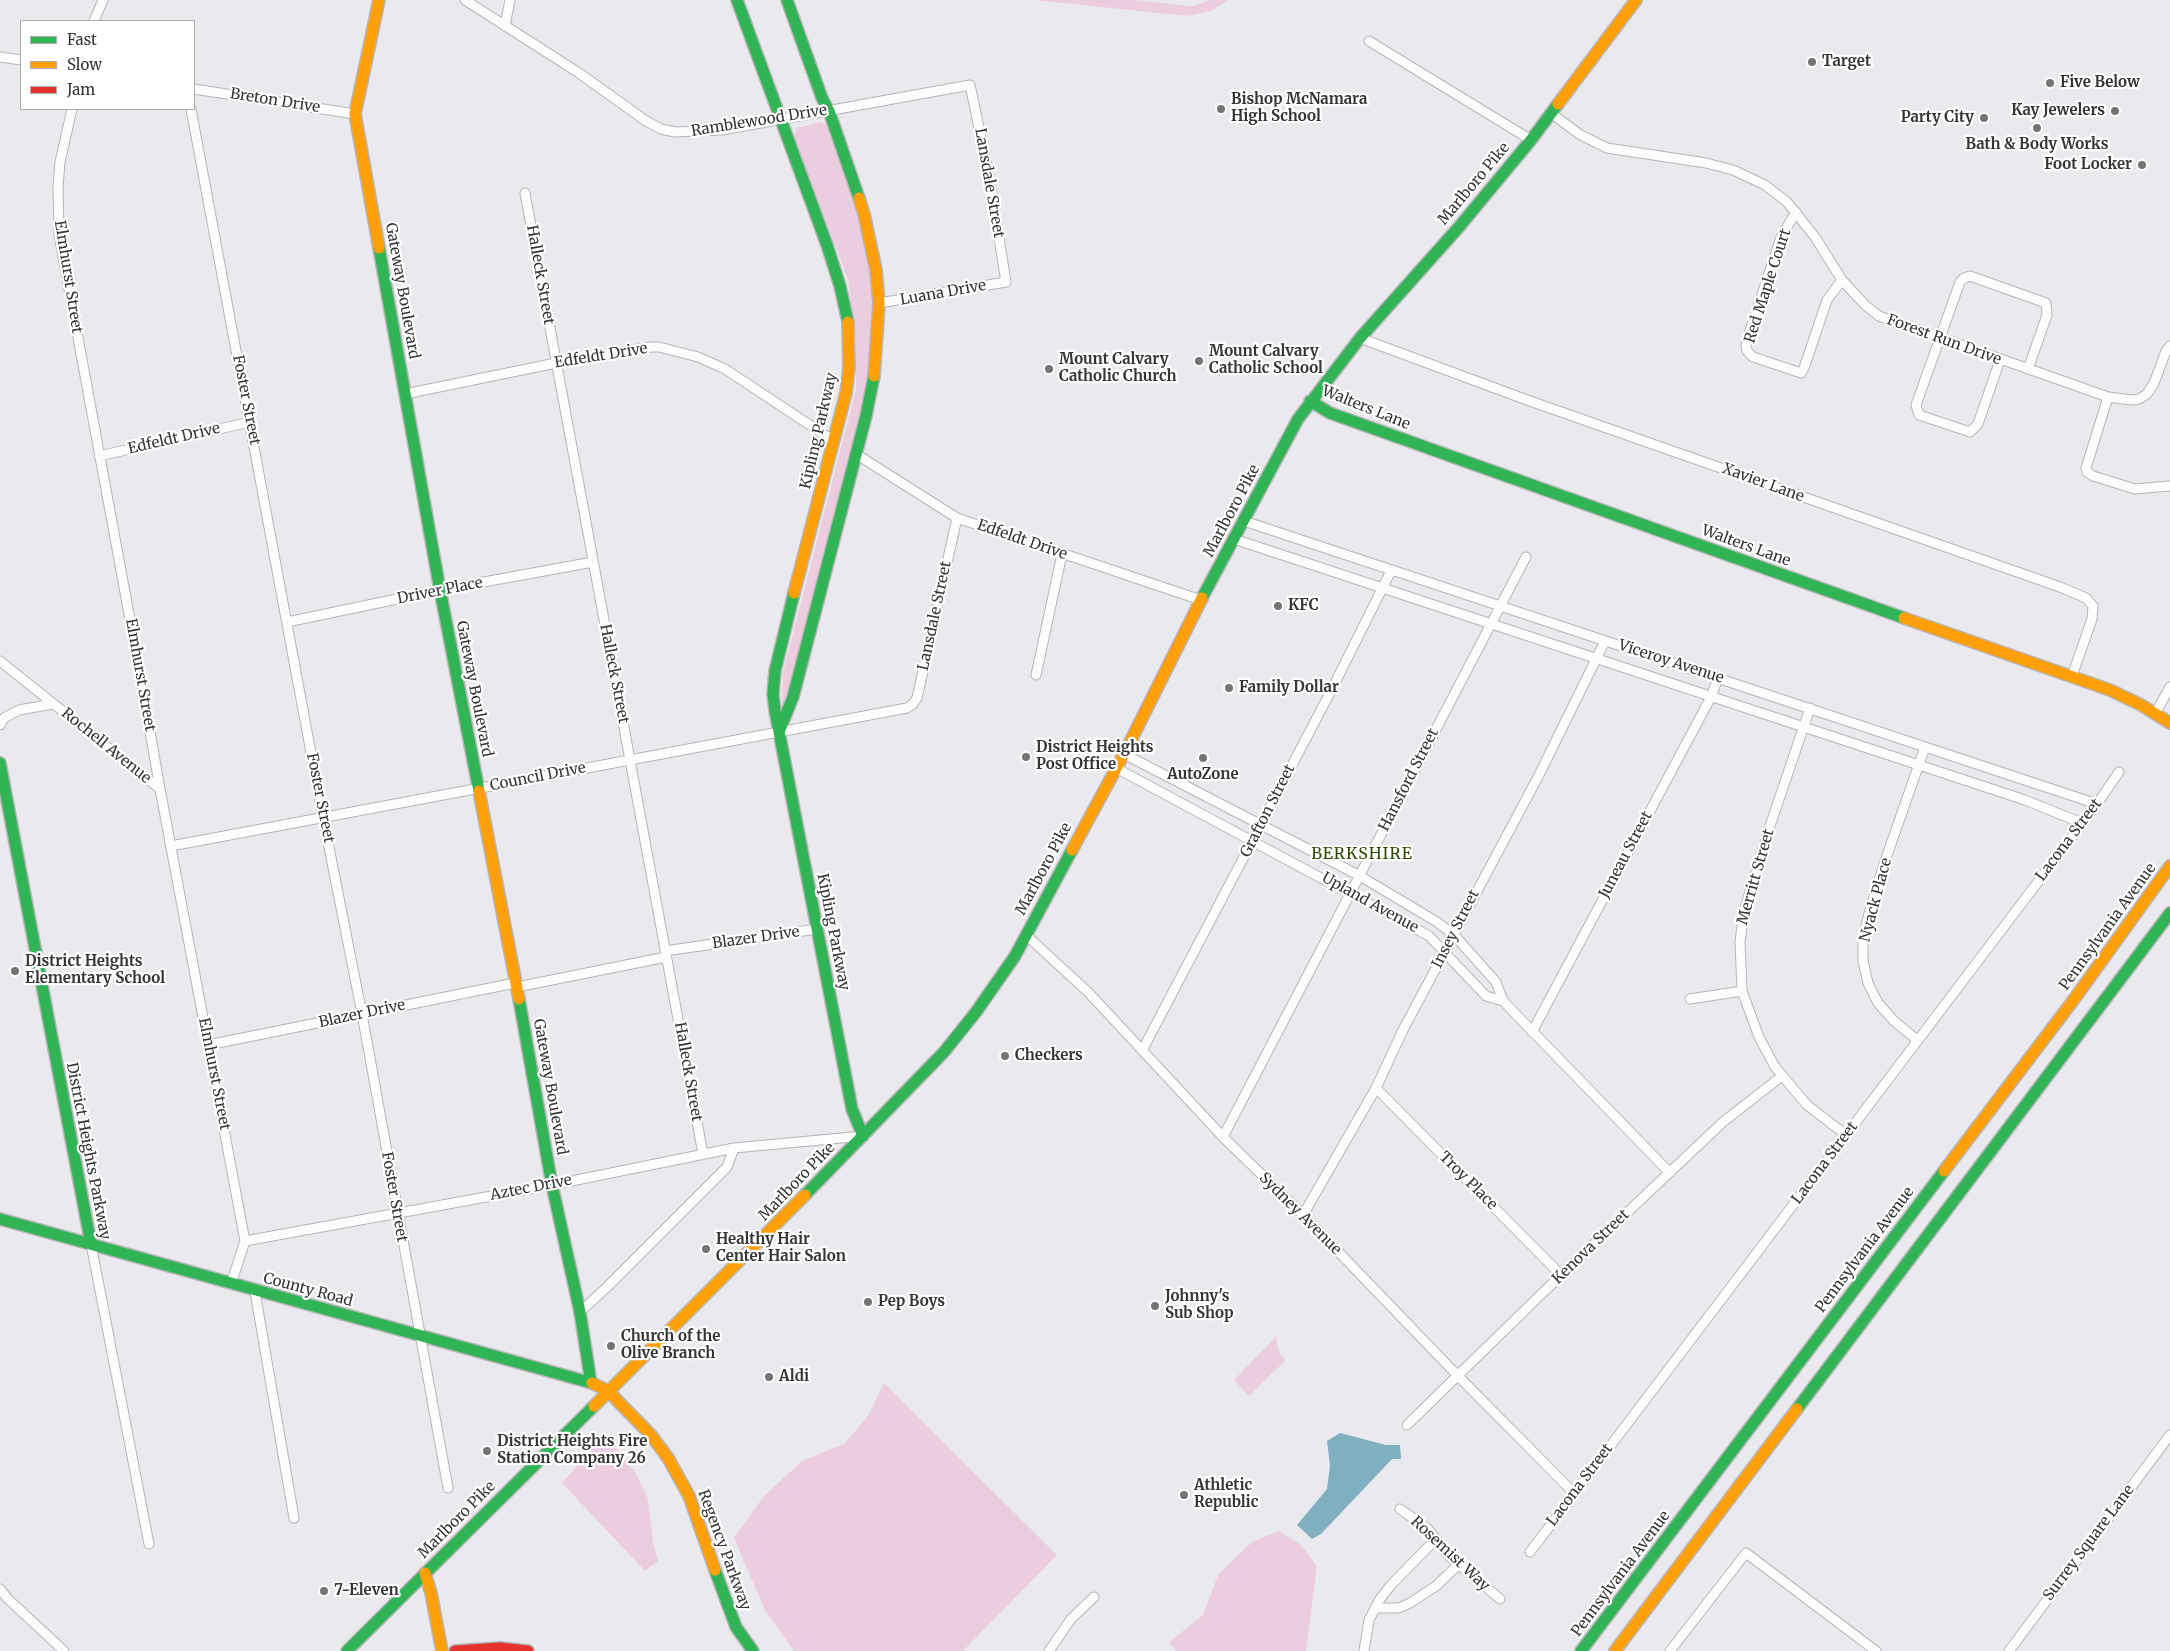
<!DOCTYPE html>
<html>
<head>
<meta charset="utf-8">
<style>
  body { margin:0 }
  #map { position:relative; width:2170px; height:1651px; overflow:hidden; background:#eaeaee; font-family:Merriweather,serif }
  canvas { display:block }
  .legend { position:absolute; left:20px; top:20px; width:175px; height:90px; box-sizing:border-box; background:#fff; border:1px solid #aeaeaf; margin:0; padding:6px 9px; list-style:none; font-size:15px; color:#353537 }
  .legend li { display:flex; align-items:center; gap:10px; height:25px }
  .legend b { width:25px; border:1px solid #aeaeaf }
</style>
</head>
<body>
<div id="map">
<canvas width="2170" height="1651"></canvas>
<ul class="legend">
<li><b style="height:6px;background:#30b455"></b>Fast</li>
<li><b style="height:6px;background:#ff9f0a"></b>Slow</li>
<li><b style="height:6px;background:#e5322d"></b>Jam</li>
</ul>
</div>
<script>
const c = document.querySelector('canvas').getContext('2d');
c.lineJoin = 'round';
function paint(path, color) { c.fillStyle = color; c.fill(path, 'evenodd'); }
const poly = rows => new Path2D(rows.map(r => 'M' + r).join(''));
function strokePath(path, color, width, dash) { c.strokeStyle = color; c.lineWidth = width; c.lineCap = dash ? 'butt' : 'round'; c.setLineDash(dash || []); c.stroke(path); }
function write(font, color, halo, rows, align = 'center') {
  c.font = font + ' Merriweather,serif'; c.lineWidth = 4.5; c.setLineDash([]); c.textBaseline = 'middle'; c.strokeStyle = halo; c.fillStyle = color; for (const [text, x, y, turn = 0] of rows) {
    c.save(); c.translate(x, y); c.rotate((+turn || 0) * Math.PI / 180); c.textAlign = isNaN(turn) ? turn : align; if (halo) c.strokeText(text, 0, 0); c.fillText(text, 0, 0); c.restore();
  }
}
paint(poly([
  [1035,0,1135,0,1187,6,1194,6,1210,0,1228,0,1211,11,1187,16],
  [821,122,827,125,860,216,870,259,875,296,875,341,860,427,785,709,782,706,783,672,856,389,856,339,848,279,794,137,796,128],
  [1276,1337,1279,1353,1286,1360,1249,1396,1234,1380],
  [884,1383,1057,1555,963,1651,794,1651,765,1610,734,1538,764,1496,802,1461,844,1444,868,1416],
  [606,1440,618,1450,636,1474,648,1499,653,1542,658,1561,645,1571,562,1483,596,1445],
  [1279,1531,1301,1545,1317,1566,1306,1651,1176,1651,1169,1642,1203,1615,1218,1575,1252,1542]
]), '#eccddf');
paint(poly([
  [1340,1433,1386,1445,1400,1445,1401,1459,1392,1459,1321,1534,1312,1539,1297,1525,1327,1489,1330,1466,1327,1441]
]), '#80afc0');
const street = poly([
  [465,0,579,73,646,121,661,129,675,132,722,130,970,85,989,175,1006,282,879,303],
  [94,21,103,0],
  [505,26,510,0],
  [1369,41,1531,140],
  [0,57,21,60],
  [194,89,355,114],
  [72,109,60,162,58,187,59,235,139,668,160,789,245,1241],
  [191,109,323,817,362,1014,448,1488],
  [1551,113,1579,134,1607,148,1706,163,1733,170,1765,185,1787,202,1815,237,1842,280,1865,305,1879,316,2108,397],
  [525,193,703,1154],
  [1796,212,1781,237,1748,337,1746,345,1747,351,1753,357,1801,373,1804,368,1827,300,1842,280],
  [1360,338,1527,400,2060,587,2086,598,2093,606,2092,619,2072,676],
  [2170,346,2166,351,2154,383,2147,394,2139,399,2131,400,2108,397,2086,468,2087,472,2093,476,2135,489,2170,486],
  [2000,360,1978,424,1970,432,1919,415,1916,405,1960,282,1964,278,1970,276,2046,303,2047,315,2028,369],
  [405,394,556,363,651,347,659,347,698,357,725,369,834,441],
  [856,454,957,518,1201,600],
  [99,456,250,422],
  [1244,521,2097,804],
  [1234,539,2025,800,2082,823],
  [287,622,440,590,593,562],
  [0,661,160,789],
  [1036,675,1062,554],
  [1810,708,1769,829,1744,912,1740,941,1742,991,1759,1037,1775,1067,1807,1105,1846,1135],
  [2155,714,2170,687],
  [0,725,4,718,19,710,53,704],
  [1124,754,1360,876,1437,922,1454,935,1496,982,1503,1001,1669,1172],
  [1116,768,1429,936,1486,996,1503,1001],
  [171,846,907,708,913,704,917,698,957,518],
  [1026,935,1088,992,1223,1137,1303,1215,1458,1376,1574,1493],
  [665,951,817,929],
  [517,987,666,957],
  [1690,999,1742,991],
  [1532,1032,1711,697,1718,678],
  [1917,1040,1894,1021,1878,1003,1868,983,1863,961,1863,939,1868,917,1885,861,1925,747],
  [208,1045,515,983],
  [1143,1049,1332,689,1391,571],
  [1376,1088,1561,1275],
  [1223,1137,1526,557],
  [1303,1215,1376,1088,1403,1030,1538,777,1605,641],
  [91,1244,149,1544],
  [231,1284,245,1241,552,1185,734,1148,863,1136],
  [255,1292,294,1518],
  [580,1312,606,1288,727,1167,734,1148],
  [1407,1425,1561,1275,1723,1122,1782,1076],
  [1400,1509,1427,1528,1450,1557,1500,1599],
  [1530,1552,2097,804,2119,772],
  [0,1589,7,1598,64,1651],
  [1375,1608,1399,1608,1410,1603,1436,1586,1458,1565],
  [1049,1651,1071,1619,1094,1597],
  [1364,1651,1369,1620,1380,1599,1391,1585,1436,1539],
  [1670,1651,1746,1553,1876,1651],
  [2009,1651,2170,1435]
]);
const fast = poly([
  [737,0,827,245,840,286,848,322],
  [787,0,822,98,829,111,859,198],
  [379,248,440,590,479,791],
  [1310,401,1330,413,1904,618],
  [794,593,775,671,773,694,775,711,852,1109,863,1136],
  [1202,598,1298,419,1360,338,1459,227,1531,140,1558,104],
  [779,732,793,697,866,416,874,376],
  [0,763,91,1244],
  [519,999,552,1185,580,1312,591,1383],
  [805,1195,944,1052,976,1012,1015,956,1072,850],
  [0,1219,592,1383],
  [1797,1409,2170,913],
  [715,1570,736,1627,753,1651],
  [347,1651,594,1406],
  [1581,1651,1944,1171]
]);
const slow = poly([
  [1558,104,1636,0],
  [859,198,864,214,876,270,879,303,874,376],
  [379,248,355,114,379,0],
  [794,593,846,393,849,368,848,322],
  [1904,618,2110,690,2141,705,2170,723],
  [479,791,519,999],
  [1072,850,1124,754,1202,598],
  [1944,1171,2075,998,2170,866],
  [592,1383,608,1391,651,1435,668,1458,689,1496,715,1570],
  [594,1406,805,1195],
  [425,1573,431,1593,442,1651],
  [1615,1651,1797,1409]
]);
const jam = poly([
  [455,1651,500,1648,528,1651]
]);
strokePath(street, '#b6b6b9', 11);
strokePath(fast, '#b6b6b9', 14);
strokePath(slow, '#b6b6b9', 14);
strokePath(jam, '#b6b6b9', 14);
strokePath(street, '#fcfcfc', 9);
strokePath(fast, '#30b455', 11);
strokePath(slow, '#ff9f0a', 11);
strokePath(jam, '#e5322d', 11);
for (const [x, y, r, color] of [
  [1812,62,5,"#747477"],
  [2050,83,5,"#747477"],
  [1221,109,5,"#747477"],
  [2115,111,5,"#747477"],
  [1984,118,5,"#747477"],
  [2037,128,5,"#747477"],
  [2142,165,5,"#747477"],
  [1199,361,5,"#747477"],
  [1049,369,5,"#747477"],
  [1278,606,5,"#747477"],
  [1229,688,5,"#747477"],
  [1026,757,5,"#747477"],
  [1203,758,5,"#747477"],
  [15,971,5,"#747477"],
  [1005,1056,5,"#747477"],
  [706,1249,5,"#747477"],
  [868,1302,5,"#747477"],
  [1155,1306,5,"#747477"],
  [611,1346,5,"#747477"],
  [769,1377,5,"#747477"],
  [487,1451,5,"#747477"],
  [1184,1495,5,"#747477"],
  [324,1591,5,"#747477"]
]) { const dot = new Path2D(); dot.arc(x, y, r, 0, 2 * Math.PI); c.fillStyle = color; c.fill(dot); strokePath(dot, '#fff', 2); }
write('bold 15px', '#353537', '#fff', [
  ["Target",1822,62],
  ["Five Below",2060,83],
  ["Bishop McNamara",1231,100],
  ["High School",1231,117],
  ["Kay Jewelers",2105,111,"right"],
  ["Party City",1974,118,"right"],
  ["Bath & Body Works",2037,145,"center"],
  ["Foot Locker",2132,165,"right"],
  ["Mount Calvary",1209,352],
  ["Catholic School",1209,369],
  ["Mount Calvary",1059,360],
  ["Catholic Church",1059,377],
  ["KFC",1288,606],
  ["Family Dollar",1239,688],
  ["District Heights",1036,748],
  ["Post Office",1036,765],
  ["AutoZone",1203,775,"center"],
  ["District Heights",25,962],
  ["Elementary School",25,979],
  ["Checkers",1015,1056],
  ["Healthy Hair",716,1240],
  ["Center Hair Salon",716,1257],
  ["Johnny's",1165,1297],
  ["Sub Shop",1165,1314],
  ["Pep Boys",878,1302],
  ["Church of the",621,1337],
  ["Olive Branch",621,1354],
  ["Aldi",779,1377],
  ["District Heights Fire",497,1442],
  ["Station Company 26",497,1459],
  ["Athletic",1194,1486],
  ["Republic",1194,1503],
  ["7-Eleven",334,1591]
], 'left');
write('15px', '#353537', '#fff', [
  ["Breton Drive",275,101,9],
  ["Ramblewood Drive",759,121,-9],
  ["Lansdale Street",989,183,80],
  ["Marlboro Pike",1474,184,-50],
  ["Halleck Street",540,275,80],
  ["Elmhurst Street",68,277,81],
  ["Red Maple Court",1768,286,-72],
  ["Gateway Boulevard",402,291,80],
  ["Luana Drive",943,293,-10],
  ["Forest Run Drive",1944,340,20],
  ["Edfeldt Drive",601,356,-9],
  ["Foster Street",246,400,79],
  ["Walters Lane",1366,408,22],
  ["Kipling Parkway",819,431,-77],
  ["Edfeldt Drive",174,439,-13],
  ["Xavier Lane",1763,483,20],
  ["Marlboro Pike",1232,511,-62],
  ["Edfeldt Drive",1022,540,19],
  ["Walters Lane",1746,546,20],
  ["Driver Place",440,591,-11],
  ["Lansdale Street",935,616,-78],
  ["Viceroy Avenue",1671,662,18],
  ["Halleck Street",614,674,79],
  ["Elmhurst Street",140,675,80],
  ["Gateway Boulevard",474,689,79],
  ["Rochell Avenue",106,746,39],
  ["Council Drive",538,777,-11],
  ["Hansford Street",1409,780,-63],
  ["Foster Street",320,798,79],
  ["Grafton Street",1268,811,-63],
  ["Lacona Street",2069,840,-53],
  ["Juneau Street",1626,855,-62],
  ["Marlboro Pike",1044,869,-62],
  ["Merritt Street",1756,877,-74],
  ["Nyack Place",1876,900,-75],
  ["Upland Avenue",1370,903,29],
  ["Pennsylvania Avenue",2108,927,-54],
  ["Insey Street",1456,929,-63],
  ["Kipling Parkway",833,932,79],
  ["Blazer Drive",756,938,-8],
  ["Blazer Drive",362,1014,-12],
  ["Halleck Street",688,1072,80],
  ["Elmhurst Street",214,1074,79],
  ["Gateway Boulevard",550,1087,80],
  ["District Heights Parkway",88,1151,79],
  ["Lacona Street",1825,1163,-53],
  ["Troy Place",1468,1181,45],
  ["Marlboro Pike",797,1182,-46],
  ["Aztec Drive",531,1188,-11],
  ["Foster Street",394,1197,80],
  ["Sydney Avenue",1300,1214,45],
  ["Kenova Street",1591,1247,-44],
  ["Pennsylvania Avenue",1865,1250,-53],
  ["County Road",308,1290,15],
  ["Lacona Street",1580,1485,-53],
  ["Marlboro Pike",457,1520,-45],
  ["Surrey Square Lane",2089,1543,-53],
  ["Regency Parkway",724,1550,70],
  ["Rosemist Way",1450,1554,43],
  ["Pennsylvania Avenue",1621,1574,-53]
]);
c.letterSpacing = '1px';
write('16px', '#2d4a01', '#fff', [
  ["BERKSHIRE",1362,854]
]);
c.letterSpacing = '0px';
</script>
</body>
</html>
